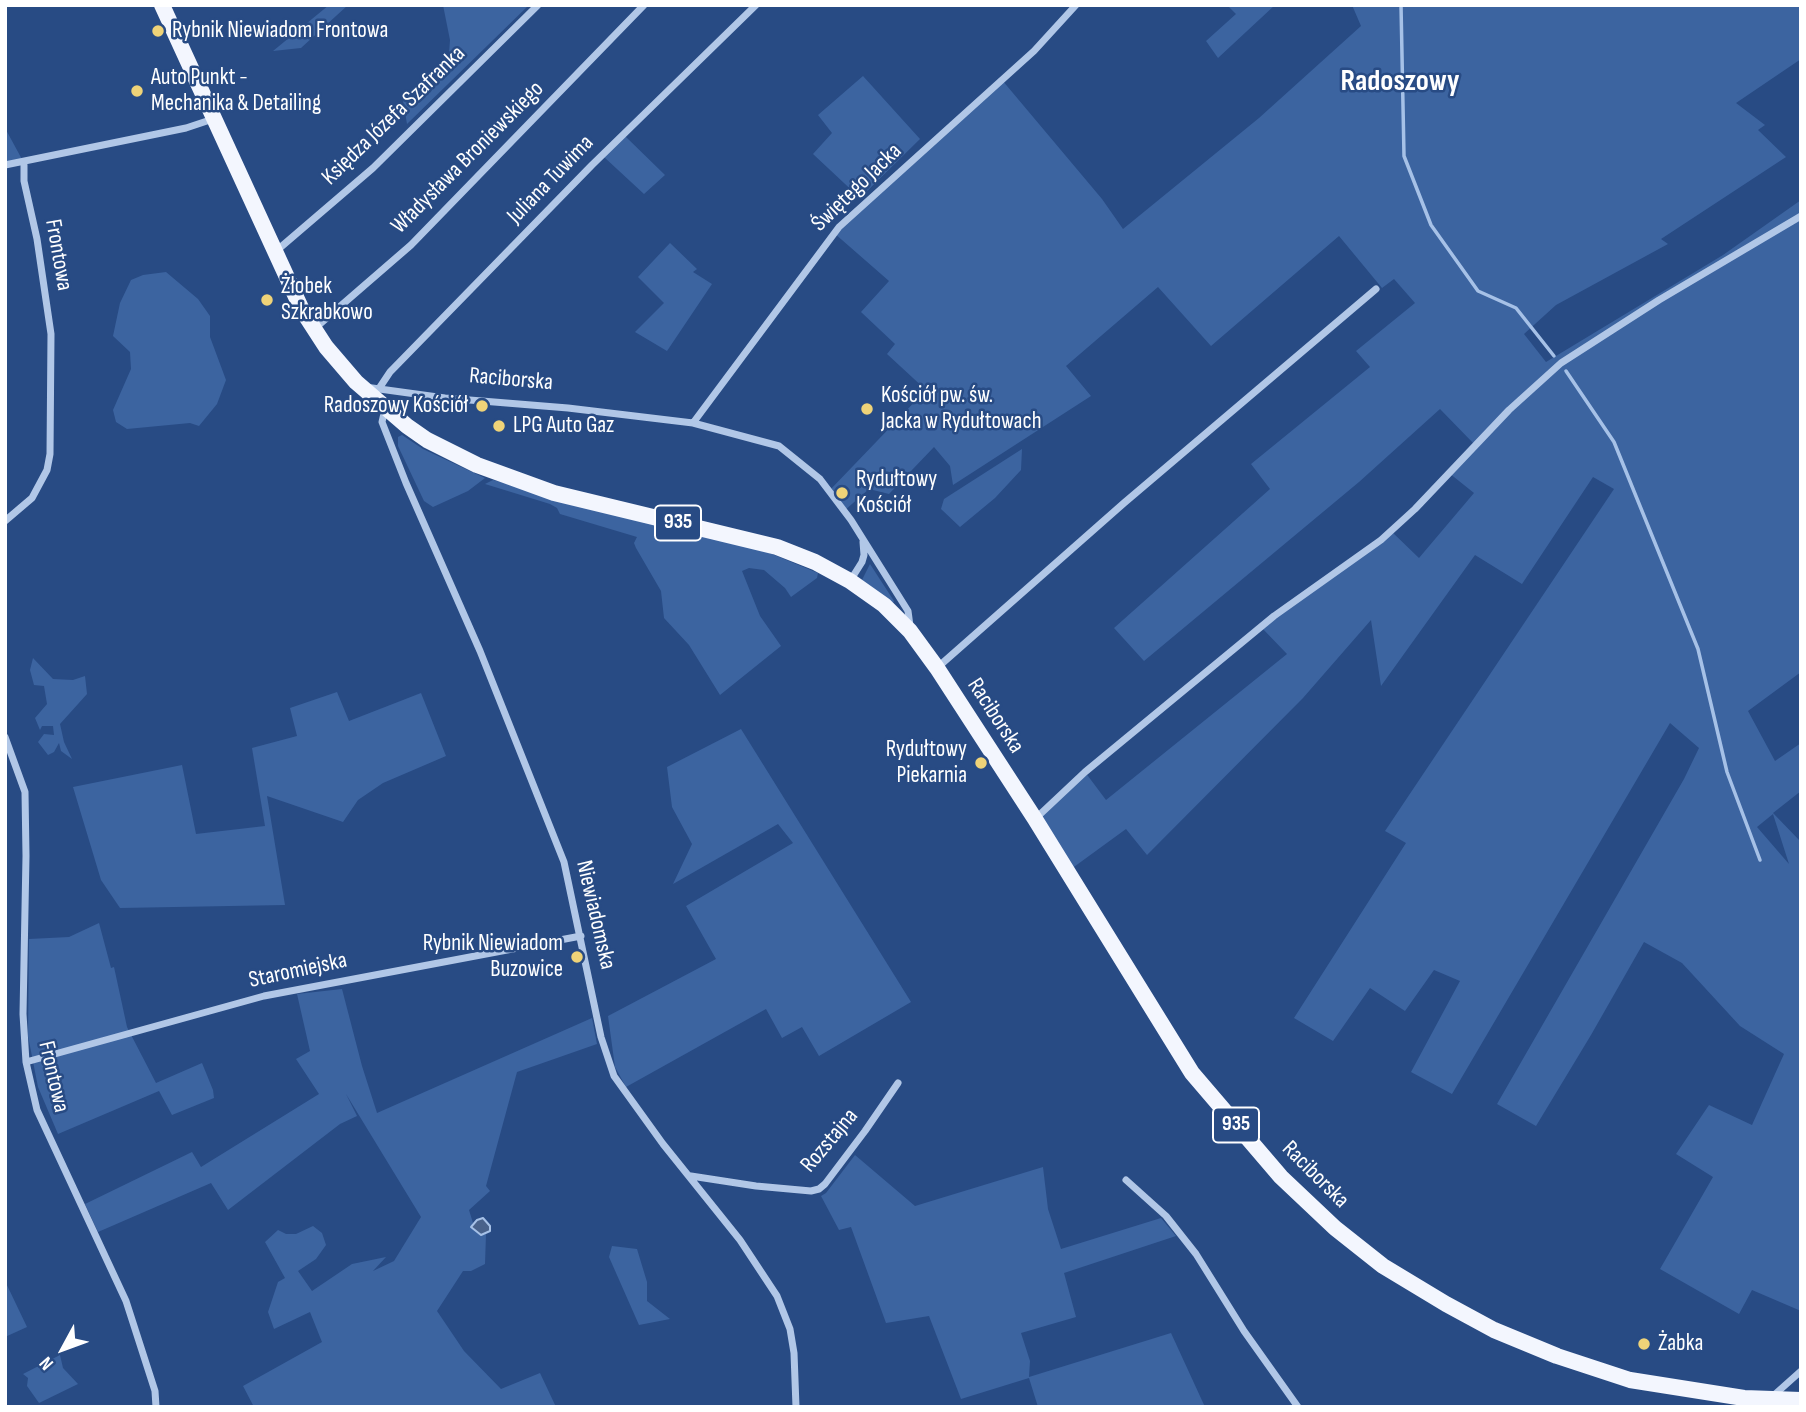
<!DOCTYPE html>
<html>
<head>
<meta charset="utf-8">
<style>
  body { margin:0 }
  #map { position:relative; width:1806px; height:1412px; overflow:hidden; background:#284b84; font-family:"Sofia Sans Condensed",sans-serif }
  canvas { display:block }
  .frame { position:absolute; inset:0; border:7px solid #fff; pointer-events:none }
  .north { position:absolute; left:28px; top:1314px; width:70px; height:70px; -webkit-text-stroke:5px #284b84; paint-order:stroke; rotate:229deg; font-size:19px; font-weight:700; line-height:28px; text-align:center; color:#fff }
  .north::after { content:''; display:block; margin:auto; width:24px; height:32px; background:#fff; clip-path:polygon(50% 0,100% 100%,50% 72%,0 100%) }
</style>
</head>
<body>
<div id="map">
<canvas width="1806" height="1412"></canvas>
<div class="frame"></div>
<div class="north">N</div>
</div>
<script>
const c = document.querySelector('canvas').getContext('2d');
c.lineJoin = 'round';
function paint(path, color) { c.fillStyle = color; c.fill(path, 'evenodd'); }
const poly = rows => new Path2D(rows.map(r => 'M' + r).join(''));
function strokePath(path, color, width, dash) { c.strokeStyle = color; c.lineWidth = width; c.lineCap = dash ? 'butt' : 'round'; c.setLineDash(dash || []); c.stroke(path); }
function write(font, color, halo, rows, align = 'center') {
  c.font = font + ' "Sofia Sans Condensed",sans-serif'; c.lineWidth = 5; c.setLineDash([]); c.textBaseline = 'middle'; c.strokeStyle = halo; c.fillStyle = color; for (const [text, x, y, turn = 0] of rows) {
    c.save(); c.translate(x, y); c.rotate((+turn || 0) * Math.PI / 180); c.textAlign = isNaN(turn) ? turn : align; if (halo) c.strokeText(text, 0, 0); c.fillText(text, 0, 0); c.restore();
  }
}
paint(poly([
  [329,5,348,5,301,48,273,51],
  [443,5,529,5,407,124,403,101,448,67,450,40],
  [1227,5,1275,5,1218,58,1206,41,1236,14],
  [1352,5,1801,5,1801,59,1736,103,1765,125,1758,130,1786,157,1661,239,1668,244,1556,305,1524,334,1546,362,1723,255,1801,200,1801,672,1748,711,1775,761,1801,743,1801,791,1773,813,1801,842,1801,1311,1752,1290,1739,1314,1660,1269,1713,1177,1676,1154,1709,1105,1752,1125,1784,1054,1740,1026,1682,963,1644,942,1591,1035,1536,1126,1497,1104,1684,779,1699,748,1670,723,1452,1094,1411,1072,1460,981,1434,970,1405,1011,1370,988,1333,1041,1294,1018,1406,843,1385,831,1614,489,1593,477,1522,584,1475,555,1381,686,1371,620,1303,698,1147,855,1126,829,1067,872,1035,819,1085,772,1106,800,1287,654,1261,627,1391,531,1419,558,1474,493,1449,473,1475,445,1440,409,1359,482,1144,661,1114,628,1270,489,1251,464,1370,367,1356,351,1415,303,1394,279,1382,288,1339,236,1211,346,1158,287,1066,366,1091,396,953,485,950,466,934,447,889,494,869,489,844,511,829,491,926,390,887,354,895,344,861,312,889,281,834,233,1002,80,1102,199,1123,229,1259,118,1361,26],
  [1773,814,1789,864,1757,827],
  [863,76,920,139,860,198,813,154,832,133,818,115],
  [5,128,24,163,5,164],
  [625,136,665,175,644,194,604,157],
  [670,243,697,269,693,272,712,284,667,351,635,332,664,303,638,277],
  [166,272,198,299,210,316,210,337,226,380,217,404,199,426,190,423,127,429,116,422,113,410,131,369,130,352,113,336,120,303,131,280,143,275],
  [402,435,423,449,485,478,468,491,433,507,424,501,398,446,398,437],
  [1022,449,1021,470,995,498,960,527,941,509,944,499],
  [493,480,755,547,818,573,817,578,791,597,785,588,764,570,749,568,742,571,760,616,781,646,720,695,689,645,664,618,661,591,636,548,634,543,637,537,560,514,557,508,550,504,485,484],
  [870,564,894,601,893,603,862,580],
  [33,658,53,679,73,680,85,676,87,694,60,724,64,742,72,759,61,751,59,743,54,752,48,755,38,742,44,734,54,735,53,726,42,726,40,730,35,718,47,704,44,686,34,685,30,670],
  [337,692,349,721,421,693,446,756,383,783,358,800,343,822,267,796,285,905,120,908,101,880,73,787,182,765,196,834,265,826,252,748,297,736,290,708],
  [741,729,911,1002,819,1056,802,1027,782,1038,766,1009,626,1087,615,1067,608,1016,716,959,686,906,793,843,778,824,673,884,692,844,672,807,667,767],
  [99,923,111,968,114,967,127,1027,156,1083,202,1063,213,1090,214,1098,172,1115,159,1091,58,1134,38,1087,28,1036,29,939,69,937],
  [342,989,362,1066,377,1113,592,1018,597,1044,517,1072,486,1186,490,1191,469,1210,473,1223,471,1227,480,1235,486,1234,485,1264,471,1271,463,1271,437,1311,464,1351,501,1389,540,1373,556,1407,254,1407,243,1386,322,1342,310,1312,274,1329,268,1312,278,1282,285,1278,265,1242,278,1230,286,1234,296,1234,313,1226,322,1233,326,1245,316,1259,298,1271,312,1291,352,1264,386,1257,373,1271,394,1261,421,1217,346,1094,357,1116,340,1124,228,1210,211,1183,98,1232,85,1204,192,1152,201,1167,319,1094,296,1059,310,1051,297,994],
  [855,1155,915,1206,1043,1167,1048,1209,1061,1249,1161,1218,1176,1236,1064,1273,1076,1317,1021,1333,1030,1361,1029,1377,1171,1333,1205,1407,1038,1407,1029,1378,961,1399,929,1316,886,1323,851,1227,839,1230,821,1196,826,1193],
  [612,1246,637,1249,647,1282,647,1301,670,1319,639,1325,609,1257],
  [5,1281,27,1327,5,1337],
  [60,1355,63,1368,78,1384,39,1403,27,1386,28,1378,23,1374]
]), '#3c64a0');
const water = poly([
  [483,1218,490,1226,490,1231,481,1235,471,1227,477,1220,483,1218]
]);
paint(water, '#49628b');
strokePath(water, '#a6c1e7', 2);
strokePath(poly([
  [1401,5,1404,156,1431,225,1478,291,1516,308,1554,356],
  [1566,371,1614,442,1698,649,1727,772,1760,860]
]), '#a6c1e7', 3.5);
strokePath(poly([
  [5,165,186,128,213,119],
  [275,252,373,168,538,5],
  [314,329,411,245,644,5],
  [365,387,445,398,568,408,693,423,779,446,820,479,851,520,908,611,910,626],
  [380,387,390,372,592,165,756,5],
  [385,409,382,422,406,483,480,651,564,862,601,1037,614,1076,663,1144,740,1240,777,1296,790,1329,794,1353,796,1407],
  [693,423,839,227,1034,51,1076,5],
  [5,521,32,498,47,470,50,454,51,334,37,239,24,181,24,163],
  [850,581,862,562,864,555,863,542],
  [938,667,1124,503,1376,289],
  [5,737,25,792,26,856,23,1014,26,1062,37,1110,126,1301,155,1391,156,1407],
  [1035,819,1085,772,1274,616,1381,540,1415,509,1509,410,1561,363,1659,300,1801,216],
  [26,1062,264,996,581,936],
  [691,1176,756,1186,811,1191,819,1189,825,1184,865,1131,898,1083],
  [1126,1180,1166,1216,1196,1254,1244,1331,1298,1407],
  [1773,1396,1801,1371]
]), '#b1c7e7', 7);
strokePath(poly([
  [162,5,302,310,326,347,356,382,407,426,427,440,477,465,554,493,777,547,815,562,850,581,884,605,910,631,937,668,1035,819,1192,1073,1281,1177,1335,1228,1383,1266,1446,1304,1494,1330,1557,1356,1630,1380,1744,1398,1801,1400]
]), '#f3f6fe', 16);
for (const [x, y, r, color] of [
  [158,31,7,"#efd378"],
  [137,91,7,"#efd378"],
  [267,300,7,"#efd378"],
  [482,406,7,"#efd378"],
  [867,409,7,"#efd378"],
  [499,426,7,"#efd378"],
  [842,493,7,"#efd378"],
  [981,763,7,"#efd378"],
  [577,957,7,"#efd378"],
  [1644,1344,7,"#efd378"]
]) { const dot = new Path2D(); dot.arc(x, y, r, 0, 2 * Math.PI); c.fillStyle = color; c.fill(dot); strokePath(dot, '#284b84', 2.5); }
for (const [x, y, w] of [
  [678,523,46],
  [1236,1125,46]
]) { const box = new Path2D(); box.roundRect(x - w / 2, y - 17.5, w, 35, 5); c.fillStyle = '#284b84'; c.fill(box); strokePath(box, '#fff', 2); }
write('bold 21px', '#fff', null, [
  ["935",678,523],
  ["935",1236,1125]
]);
write('23px', '#fff', '#284b84', [
  ["Rybnik Niewiadom Frontowa",172,31],
  ["Auto Punkt -",151,78],
  ["Mechanika & Detailing",151,104],
  ["Żłobek",281,287],
  ["Szkrabkowo",281,313],
  ["Kościół pw. św.",881,396],
  ["Jacka w Rydułtowach",881,422],
  ["Radoszowy Kościół",468,406,"right"],
  ["LPG Auto Gaz",513,426],
  ["Rydułtowy",856,480],
  ["Kościół",856,506],
  ["Rydułtowy",967,750,"right"],
  ["Piekarnia",967,776,"right"],
  ["Rybnik Niewiadom",563,944,"right"],
  ["Buzowice",563,970,"right"],
  ["Żabka",1658,1344]
], 'left');
write('23px', '#fff', '#284b84', [
  ["Księdza Józefa Szafranka",394,116,-44],
  ["Władysława Broniewskiego",468,158,-45],
  ["Juliana Tuwima",551,180,-46],
  ["Świętego Jacka",857,188,-44],
  ["Frontowa",58,255,80],
  ["Raciborska",511,380,5],
  ["Raciborska",995,716,57],
  ["Niewiadomska",595,915,77],
  ["Staromiejska",298,971,-12],
  ["Frontowa",53,1077,77],
  ["Rozstajna",830,1141,-50],
  ["Raciborska",1315,1175,45]
]);
write('bold 30px', '#fff', '#284b84', [
  ["Radoszowy",1400,82]
]);
</script>
</body>
</html>
